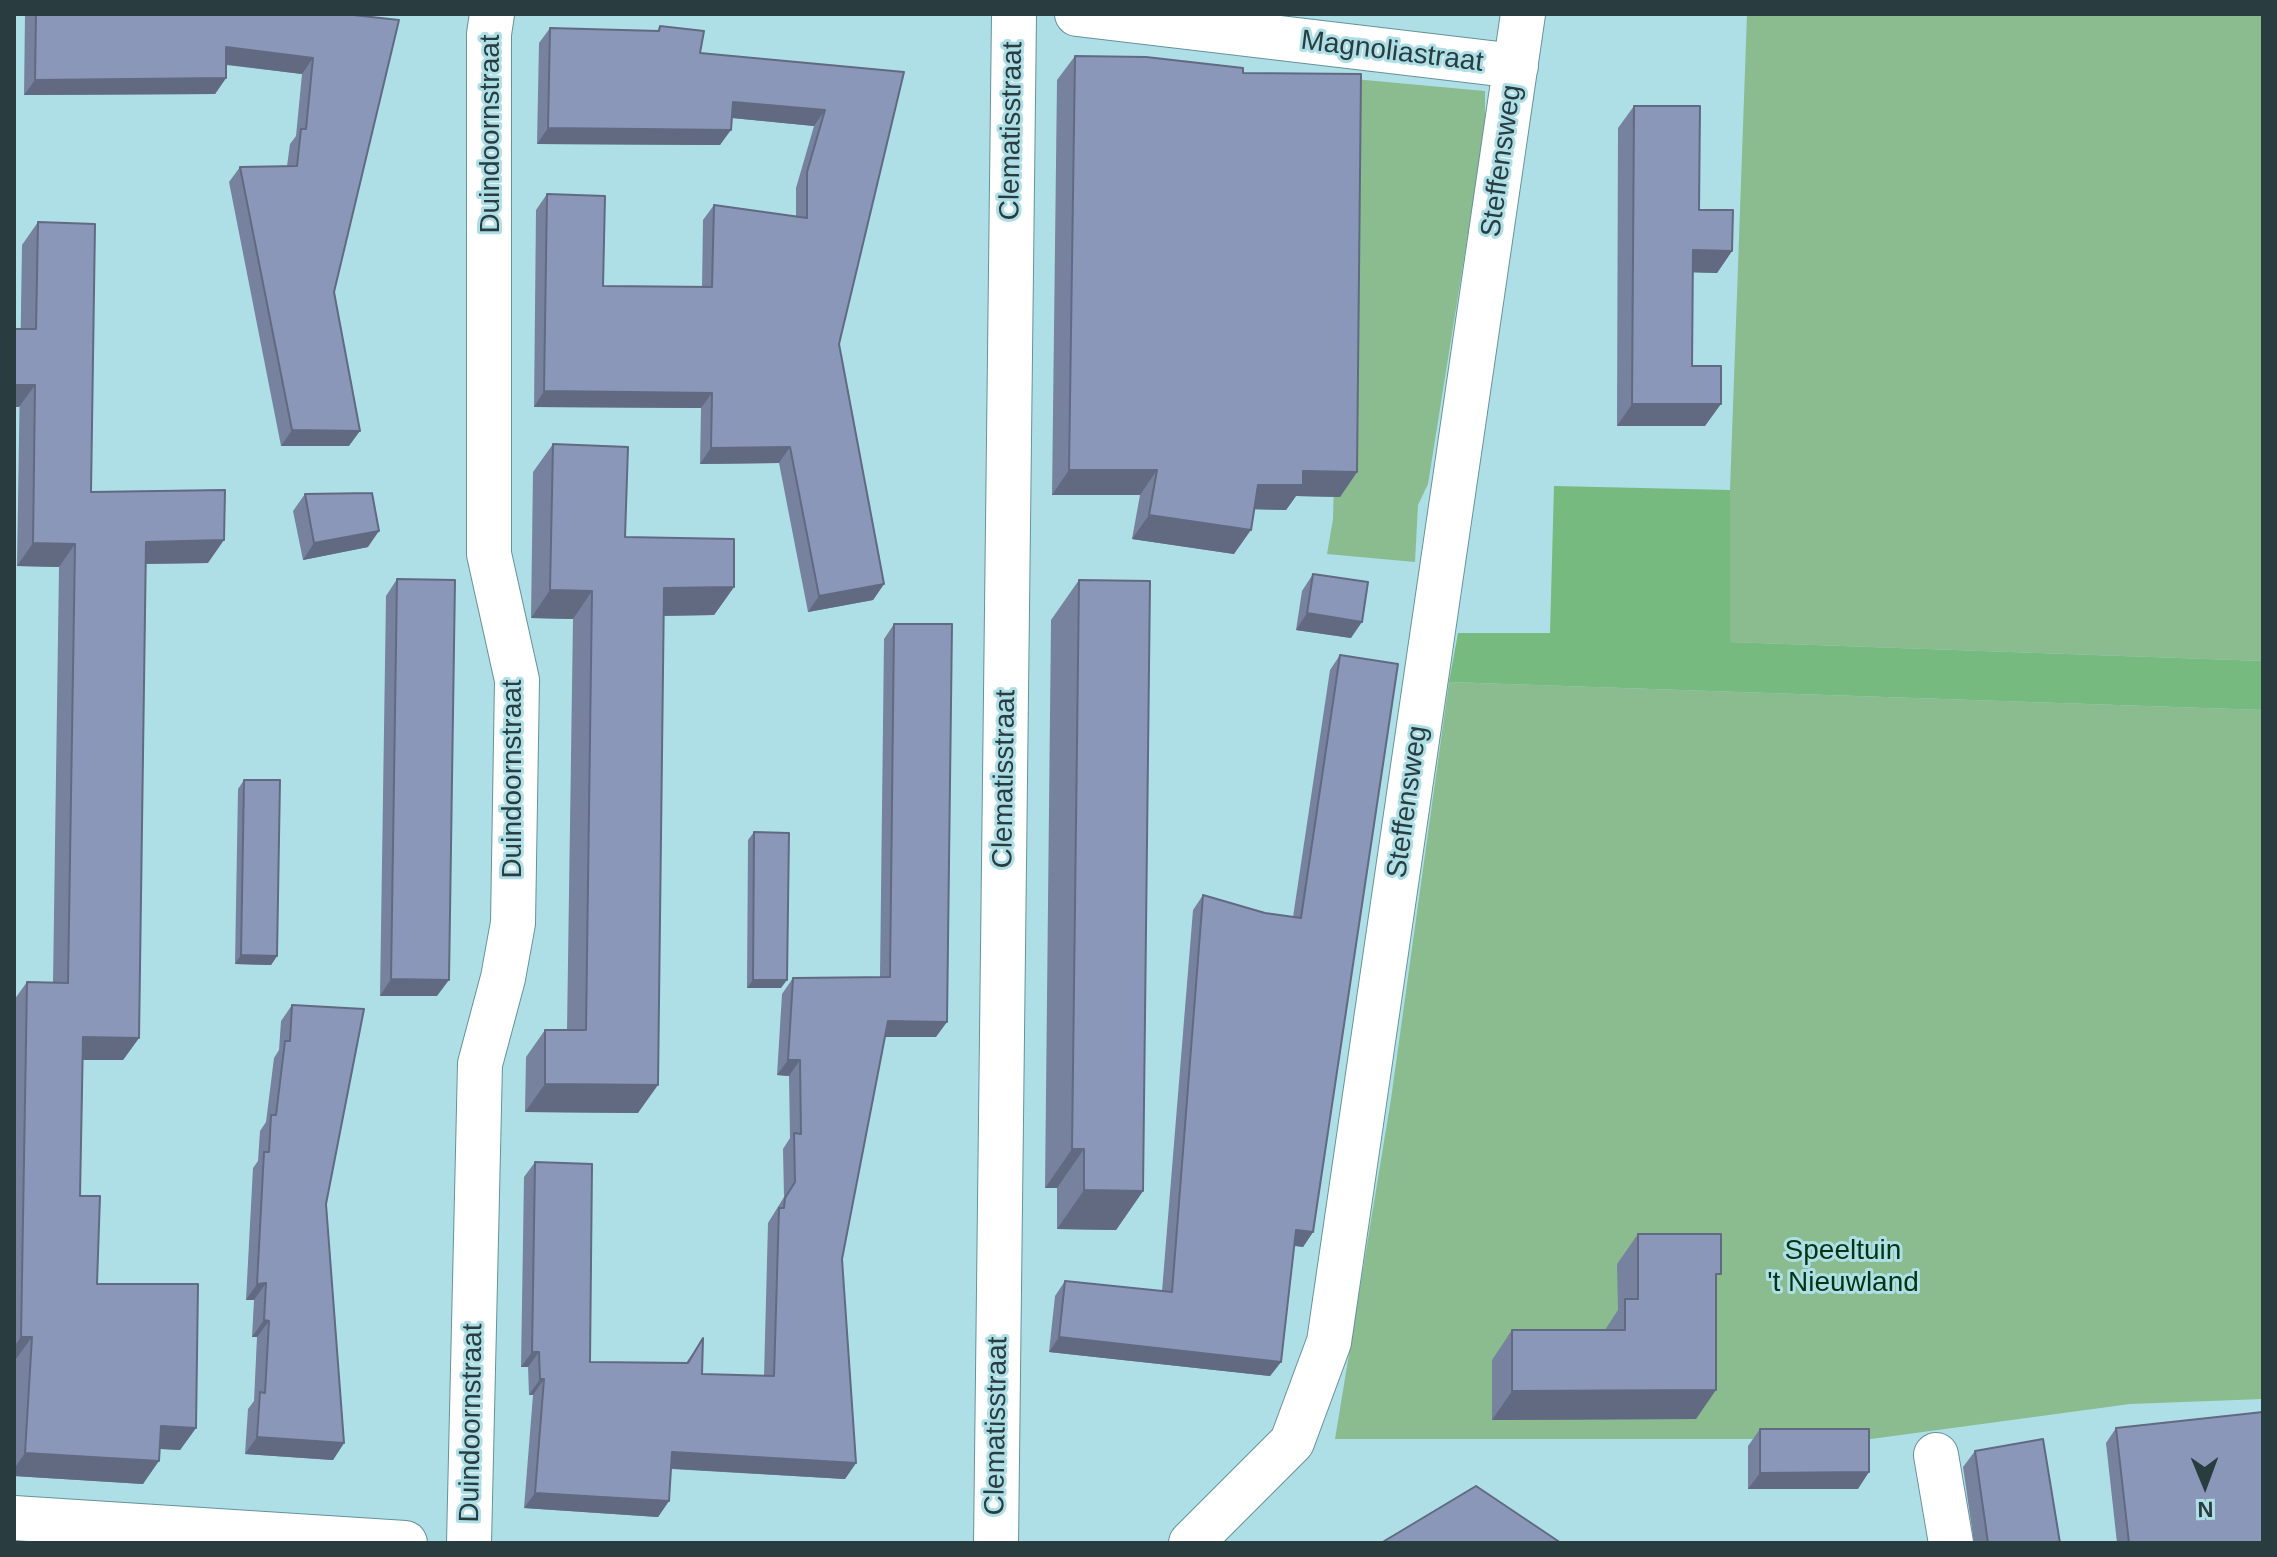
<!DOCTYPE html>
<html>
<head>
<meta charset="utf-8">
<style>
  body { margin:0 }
  #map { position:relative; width:2277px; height:1557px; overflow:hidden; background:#afdfe6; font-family:Helvetica,sans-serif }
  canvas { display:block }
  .frame { position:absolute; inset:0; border:16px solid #293d40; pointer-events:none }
  .north { position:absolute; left:2165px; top:1445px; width:80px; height:80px; -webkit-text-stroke:6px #afdfe6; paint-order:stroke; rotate:179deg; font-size:22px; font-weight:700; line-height:32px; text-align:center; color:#293d40 }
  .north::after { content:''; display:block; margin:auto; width:28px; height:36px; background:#293d40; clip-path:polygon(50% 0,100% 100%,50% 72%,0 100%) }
</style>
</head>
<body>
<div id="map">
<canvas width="2277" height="1557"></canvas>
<div class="frame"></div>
<div class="north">N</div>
</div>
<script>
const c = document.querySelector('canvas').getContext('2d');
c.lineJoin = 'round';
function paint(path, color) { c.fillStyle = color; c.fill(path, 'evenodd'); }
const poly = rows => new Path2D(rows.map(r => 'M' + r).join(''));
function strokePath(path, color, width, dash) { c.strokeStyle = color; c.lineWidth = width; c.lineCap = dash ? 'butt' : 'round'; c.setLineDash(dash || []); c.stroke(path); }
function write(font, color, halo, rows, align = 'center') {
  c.font = font + ' Helvetica,sans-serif'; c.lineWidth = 6; c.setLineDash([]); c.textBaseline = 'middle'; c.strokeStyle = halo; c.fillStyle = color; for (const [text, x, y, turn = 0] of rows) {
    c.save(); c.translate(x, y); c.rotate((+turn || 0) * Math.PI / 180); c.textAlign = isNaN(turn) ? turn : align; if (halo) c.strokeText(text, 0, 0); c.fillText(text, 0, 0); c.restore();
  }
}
paint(poly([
  [1747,14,2263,14,2263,661,1730,642,1730,490],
  [1343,78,1485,91,1485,127,1428,484,1418,505,1415,562,1327,554,1333,519],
  [1449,682,2263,710,2263,1399,2130,1404,1871,1439,1335,1439,1391,1099]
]), '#8abc90');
paint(poly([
  [1554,486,1730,490,1730,642,2263,661,2263,710,1449,682,1458,633,1550,633]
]), '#76ba7f');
const street = poly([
  [1077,14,1516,66],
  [1936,1455,1951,1543],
  [14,1518,405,1543],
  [469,1543,480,1064,503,978,513,923,517,680,489,554,489,34,492,14],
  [996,1543,1014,14],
  [1191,1543,1292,1442,1329,1342,1523,14]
]);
strokePath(street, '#649299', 46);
strokePath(street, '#fff', 44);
paint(poly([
  [25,14,344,14,334,292,349,446,281,446,229,182,240,167,287,166,290,144,296,136,302,74,226,65,226,78,215,94,24,95],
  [660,26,700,53,904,72,839,344,884,584,873,600,808,612,779,463,700,464,701,408,534,407,536,210,547,194,603,286,702,287,703,220,714,205,796,217,796,188,814,126,732,118,720,145,537,144,539,43,550,28,657,31],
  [1075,56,1357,472,1340,497,1296,496,1286,510,1255,509,1234,554,1132,539,1140,495,1052,495,1057,80],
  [1634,106,1699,210,1732,251,1717,273,1693,272,1692,366,1705,426,1617,426,1618,128],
  [38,222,91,492,208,563,146,564,139,1038,123,1060,83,1060,80,1196,97,1284,196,1428,180,1450,160,1449,143,1484,14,1476,14,1390,16,1359,14,1359,14,1000,27,982,53,983,59,567,17,566,22,245],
  [553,444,625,537,734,587,714,615,664,616,638,1113,525,1112,526,1057,545,1030,567,1030,573,619,531,618,533,472],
  [305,494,368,547,303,560,293,511],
  [1313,574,1351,638,1296,630,1302,591],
  [397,579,437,996,380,996,386,596],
  [1079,580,1143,1191,1116,1230,1057,1229,1057,1188,1045,1188,1051,620],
  [894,624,936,1037,884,1037,842,1259,856,1463,845,1479,671,1469,669,1501,658,1517,524,1508,533,1395,529,1395,528,1367,521,1367,524,1177,535,1162,590,1362,686,1363,703,1338,702,1374,764,1376,768,1223,784,1197,783,1149,790,1138,789,1076,777,1075,782,994,793,978,880,977,884,639],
  [1340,655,1313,1232,1303,1247,1294,1246,1281,1362,1270,1376,1049,1352,1055,1296,1065,1281,1162,1291,1193,910,1203,895,1265,913,1293,917,1330,670],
  [244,780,277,956,271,965,235,964,238,789],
  [754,832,781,988,747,988,748,840],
  [292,1005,326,1204,344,1443,333,1460,245,1454,248,1409,254,1401,257,1337,252,1337,254,1300,246,1300,253,1168,258,1161,260,1131,266,1122,274,1058,279,1050,281,1021],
  [1638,1234,1716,1280,1696,1419,1492,1420,1492,1360,1512,1330,1605,1330,1618,1310,1617,1264],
  [2116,1428,2263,1543,2117,1543,2106,1443],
  [1760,1429,1858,1489,1748,1489,1748,1446],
  [1975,1451,2060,1543,1974,1543,1963,1467]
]), '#77829e');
paint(poly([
  [226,47,313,58,302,74,215,63],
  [226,78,215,94,24,95,35,80],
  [733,102,825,110,814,126,722,117],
  [548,128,731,130,720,145,537,144],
  [1693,250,1732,251,1717,273,1677,272],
  [14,385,35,385,19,407,14,407],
  [544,391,712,393,701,408,534,407],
  [1632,404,1721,404,1705,426,1617,426],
  [292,430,360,431,349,446,281,446],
  [790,447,779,463,700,464,711,448],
  [1069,470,1157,470,1140,495,1052,495],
  [1303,471,1357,472,1340,497,1296,496,1286,510,1241,509,1258,485],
  [1149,515,1251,530,1234,554,1132,539],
  [379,531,368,547,303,560,314,543],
  [224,540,208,563,130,564,146,542],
  [33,543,75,544,59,567,17,566],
  [884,584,873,600,808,612,819,596],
  [734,587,714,615,645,616,664,588],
  [550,590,592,591,573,619,531,618],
  [1307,613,1362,622,1351,638,1296,630],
  [241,955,277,956,271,965,235,964],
  [391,979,449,980,437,996,380,996],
  [753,980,787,980,781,988,747,988],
  [888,1021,947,1022,936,1037,877,1037],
  [83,1037,139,1038,123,1060,67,1060],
  [788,1060,800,1060,789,1076,777,1075],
  [545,1084,658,1085,638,1113,525,1112],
  [1072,1149,1084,1149,1057,1188,1045,1188],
  [1084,1190,1143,1191,1116,1230,1057,1229],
  [1296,1230,1313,1232,1303,1247,1286,1244],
  [266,1283,254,1300,246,1300,257,1284],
  [264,1320,269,1321,257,1337,252,1337],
  [21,1337,32,1337,16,1359,14,1359,14,1347],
  [1059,1337,1281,1362,1270,1376,1049,1352],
  [532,1352,539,1352,528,1367,521,1367],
  [540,1379,544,1379,533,1395,529,1395],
  [1716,1390,1696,1419,1492,1420,1512,1391],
  [161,1426,196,1428,180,1450,145,1448],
  [257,1437,344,1443,333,1460,245,1454],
  [672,1452,856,1463,845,1479,661,1468],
  [25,1453,159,1461,143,1484,14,1476,14,1469],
  [1869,1472,1858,1489,1748,1489,1760,1473],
  [535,1493,669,1501,658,1517,524,1508]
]), '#616a81');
const building = poly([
  [36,14,344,14,399,20,334,292,360,431,292,430,240,167,297,166,301,129,306,129,313,58,226,47,226,78,35,80,36,14],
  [660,26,704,31,700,53,904,72,839,344,884,584,819,596,790,447,711,448,712,393,544,391,547,194,605,196,603,286,712,287,714,205,807,218,807,172,825,110,733,102,731,130,548,128,550,28,659,31,660,26],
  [1075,56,1146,57,1243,68,1243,73,1361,74,1357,472,1303,471,1303,485,1258,485,1251,530,1149,515,1157,470,1069,470,1075,56],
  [1634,106,1700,106,1699,210,1733,210,1732,251,1693,250,1692,366,1721,366,1721,404,1632,404,1634,106],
  [38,222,95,224,91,492,225,490,224,540,146,542,139,1038,83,1037,80,1196,100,1196,97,1284,198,1284,196,1428,161,1426,159,1461,25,1453,32,1337,21,1337,27,982,68,983,74,608,75,544,33,543,35,385,14,385,14,329,36,329,38,222],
  [553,444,628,447,625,537,734,539,734,587,664,588,658,1085,545,1084,545,1030,586,1030,592,591,550,590,553,444],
  [372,493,379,531,314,543,305,494,372,493],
  [1313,574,1368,582,1362,622,1307,613,1313,574],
  [397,579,455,580,449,980,391,979,397,579],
  [1079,580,1150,581,1143,1191,1084,1190,1084,1149,1072,1149,1079,580],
  [894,624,952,624,947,1022,888,1021,842,1259,856,1463,672,1452,669,1501,535,1493,544,1379,540,1379,539,1352,532,1352,535,1162,592,1164,590,1362,688,1363,703,1338,702,1374,774,1376,779,1208,784,1208,785,1198,795,1182,794,1133,801,1134,800,1060,788,1060,793,978,890,977,894,624],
  [1340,655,1398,664,1313,1232,1296,1230,1281,1362,1059,1337,1065,1281,1172,1292,1203,895,1265,913,1301,918,1340,655],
  [244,780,280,780,277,956,241,955,244,780],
  [754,832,789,833,787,980,753,980,754,832],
  [292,1005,364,1009,326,1204,344,1443,257,1437,260,1392,265,1393,269,1321,264,1320,266,1283,257,1284,264,1152,269,1152,271,1115,276,1115,285,1041,290,1041,292,1005],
  [1638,1234,1721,1234,1721,1274,1716,1274,1716,1390,1512,1391,1512,1330,1625,1330,1625,1299,1638,1299,1638,1234],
  [2263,1412,2263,1543,2129,1543,2116,1428,2263,1412],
  [1760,1429,1869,1429,1869,1472,1760,1473,1760,1429],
  [2043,1439,2060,1543,1988,1543,1975,1451,2043,1439],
  [1476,1486,1561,1543,1381,1543,1476,1486]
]);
paint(building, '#8a97b8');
strokePath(building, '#616a81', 2);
write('28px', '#293d40', '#afdfe6', [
  ["Magnoliastraat",1392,52,7],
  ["Clematisstraat",1012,131,-89],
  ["Duindoornstraat",491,134,-90],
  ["Steffensweg",1502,161,-82],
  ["Duindoornstraat",513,779,-90],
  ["Clematisstraat",1005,779,-89],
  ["Steffensweg",1408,802,-82],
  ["Duindoornstraat",472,1423,-89],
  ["Clematisstraat",997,1426,-89]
]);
write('28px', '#013611', '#afdfe6', [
  ["Speeltuin",1843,1251],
  ["'t Nieuwland",1843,1283]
]);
</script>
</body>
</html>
